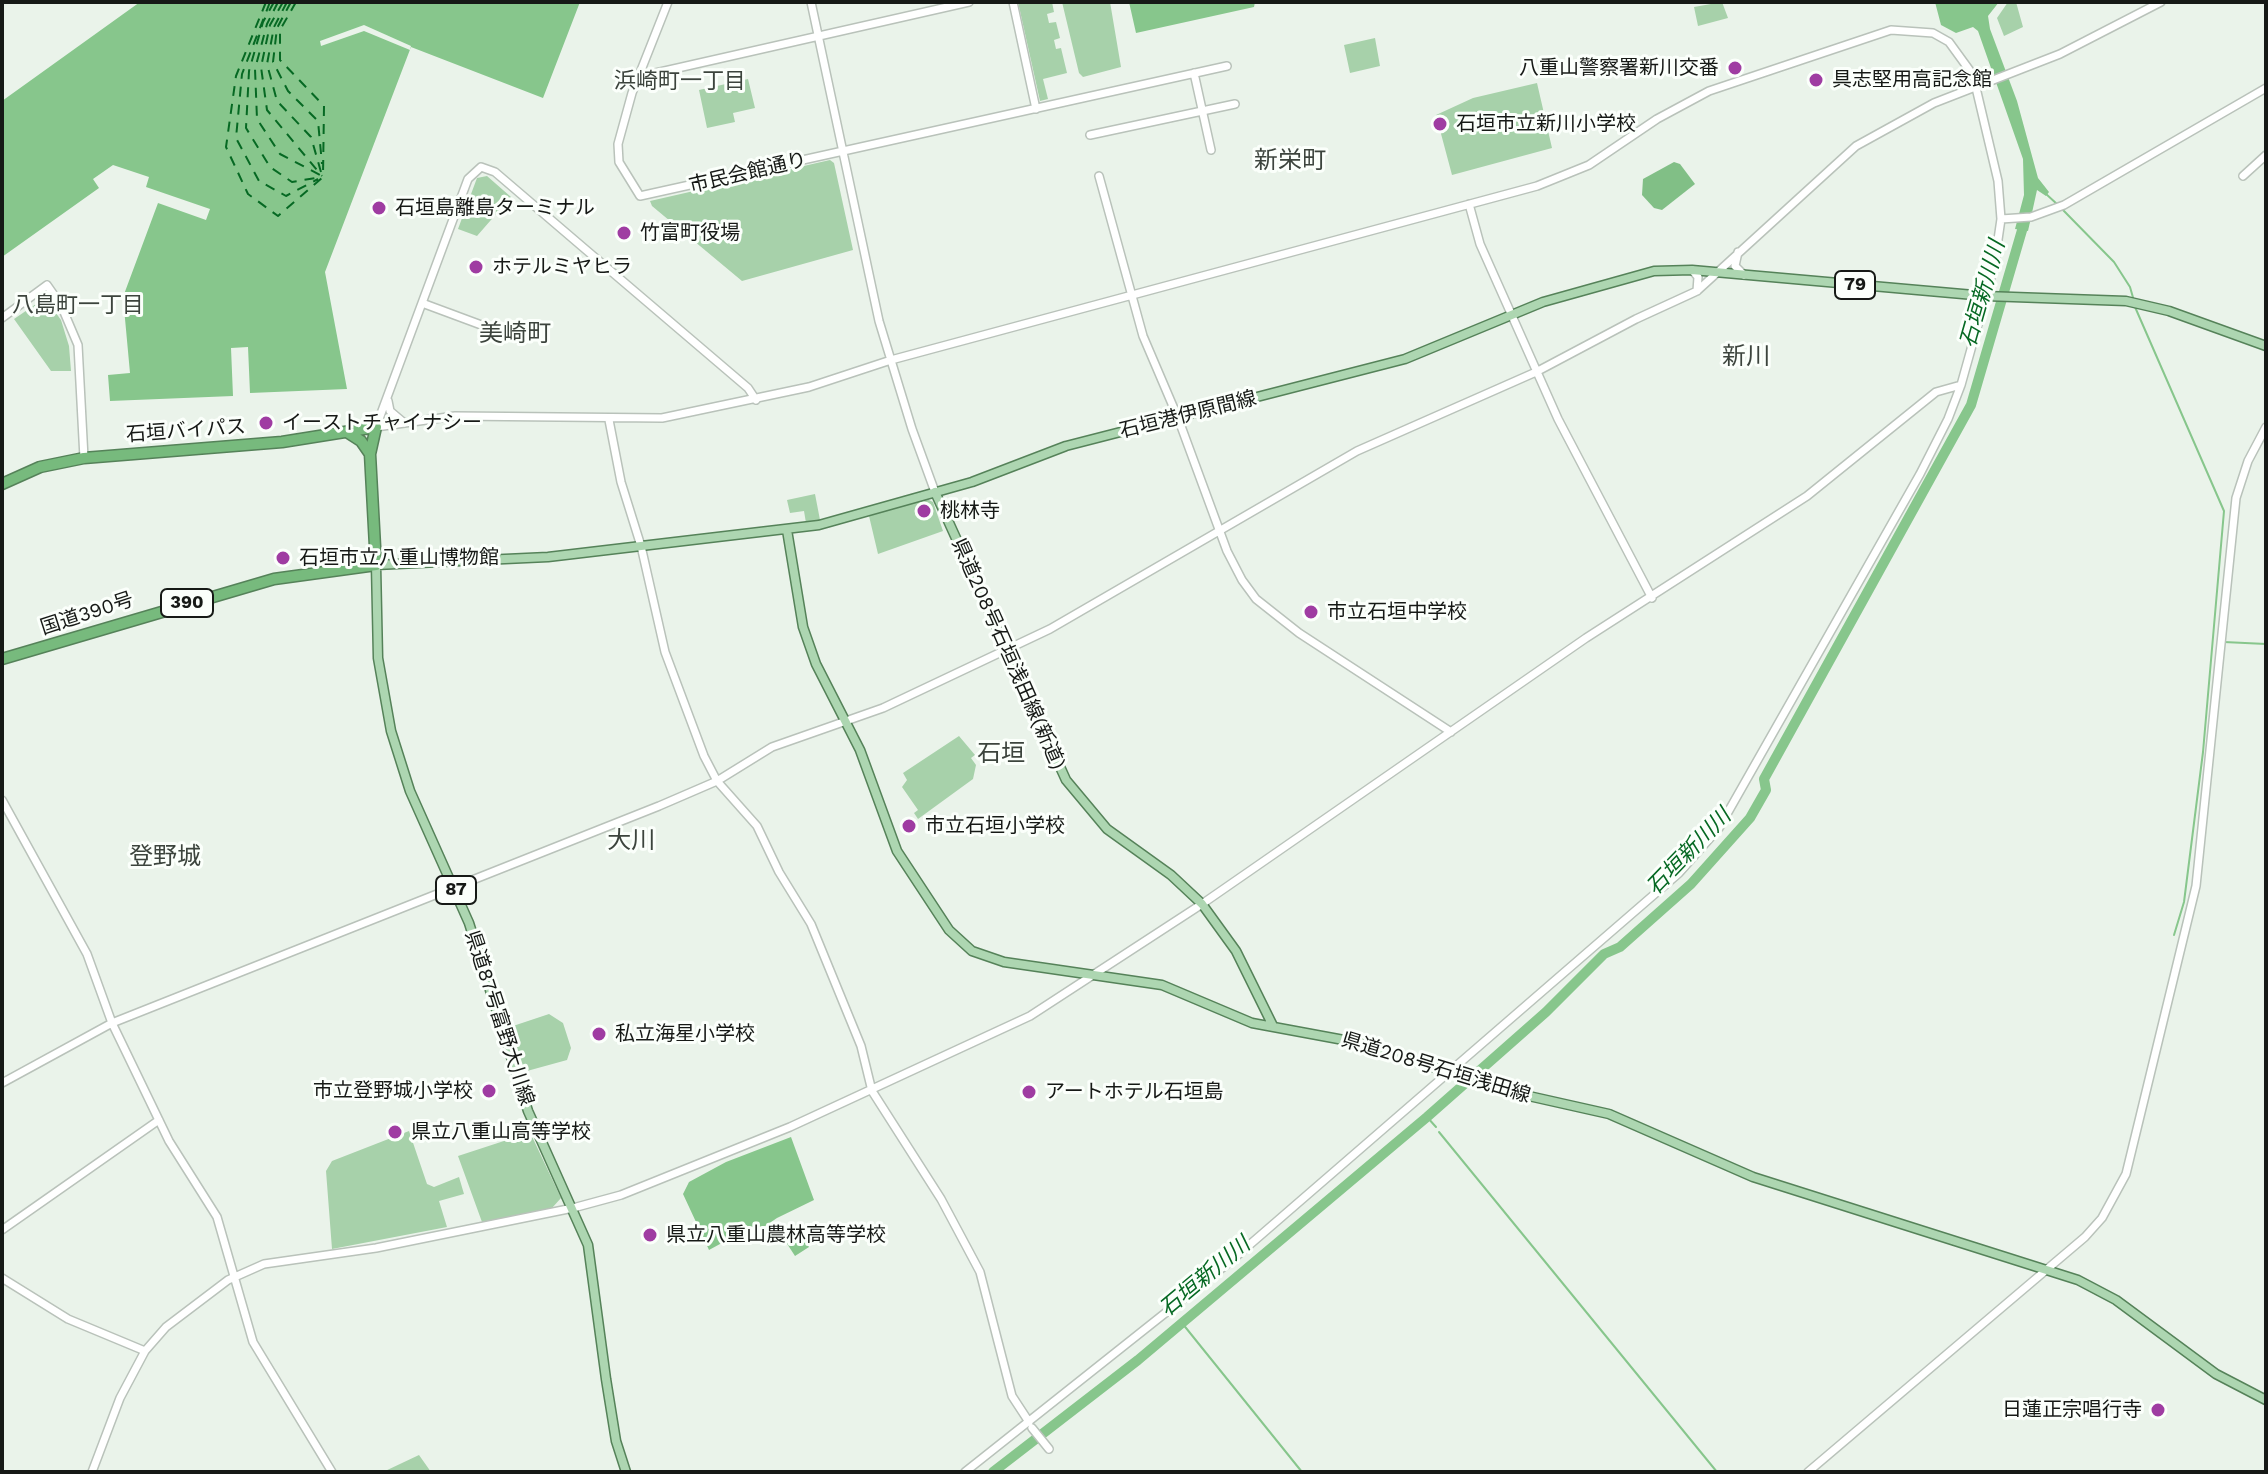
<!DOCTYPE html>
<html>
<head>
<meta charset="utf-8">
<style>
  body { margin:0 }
  #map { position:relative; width:2268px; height:1474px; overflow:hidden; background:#eaf3ea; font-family:"Work Sans",sans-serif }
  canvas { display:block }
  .frame { position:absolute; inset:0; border:4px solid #161916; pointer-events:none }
</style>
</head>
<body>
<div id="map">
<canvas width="2268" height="1474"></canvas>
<div class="frame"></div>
</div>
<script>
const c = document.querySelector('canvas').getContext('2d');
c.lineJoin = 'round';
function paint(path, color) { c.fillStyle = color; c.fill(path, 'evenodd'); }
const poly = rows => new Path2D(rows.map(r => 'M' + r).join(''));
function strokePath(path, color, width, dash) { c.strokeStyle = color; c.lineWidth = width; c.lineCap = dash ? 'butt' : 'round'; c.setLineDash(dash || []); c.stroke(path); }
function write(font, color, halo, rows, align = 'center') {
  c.font = font + ' "Work Sans","Noto Sans JP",sans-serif'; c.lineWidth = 6; c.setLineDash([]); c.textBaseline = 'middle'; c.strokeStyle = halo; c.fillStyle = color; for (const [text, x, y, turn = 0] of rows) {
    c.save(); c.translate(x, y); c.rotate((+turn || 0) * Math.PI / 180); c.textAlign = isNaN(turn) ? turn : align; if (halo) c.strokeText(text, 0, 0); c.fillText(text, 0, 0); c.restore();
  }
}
paint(poly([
  [1018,2,1052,2,1054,12,1047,14,1049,23,1056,22,1060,38,1054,40,1056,49,1061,48,1067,73,1043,79,1048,99,1040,101],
  [1062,2,1110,2,1121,67,1083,77,1079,73],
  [1722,2,1728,18,1698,26,1694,7],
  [2008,2,2016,2,2023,27,2004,36,1997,18],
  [1375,38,1380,66,1350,73,1344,45],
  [748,79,755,108,733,113,735,122,707,128,699,90],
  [1537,83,1552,148,1452,175,1436,115,1473,98],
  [830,160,834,163,853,250,742,281,652,206,650,201],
  [487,176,511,197,477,236,458,229,477,178],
  [39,302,48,302,61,320,69,346,71,371,51,371,14,319],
  [815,494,820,520,806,523,804,511,790,513,787,500],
  [927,499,933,502,943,531,878,554,869,516],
  [959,736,975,755,971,758,976,765,973,779,918,819,914,813,918,810,902,787,907,780,903,773],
  [549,1014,563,1023,571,1048,567,1060,527,1071,520,1068,507,1028],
  [528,1128,561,1198,552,1208,482,1222,458,1156,507,1140,506,1135],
  [409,1131,427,1184,434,1187,459,1177,464,1194,439,1201,447,1227,332,1249,326,1171,332,1161],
  [419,1455,431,1472,383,1472]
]), '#a7d1aa');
paint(poly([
  [1674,162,1680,164,1695,184,1662,210,1654,208,1642,195,1643,179]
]), '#81bf86');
paint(poly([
  [140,2,580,2,543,98,411,47,325,272,347,389,250,393,248,347,231,348,233,396,110,401,108,375,130,373,123,297,158,203,206,220,210,209,146,187,149,177,113,165,93,179,99,188,2,257,2,101],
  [1129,2,1255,2,1254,7,1136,33],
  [1935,2,1999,2,1988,16,1990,29,2017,101,2038,178,2049,192,2046,196,2037,190,2028,231,2015,229,2024,195,2023,159,1978,31,1973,27,1956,33,1941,25],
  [791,1137,814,1200,777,1218,743,1241,720,1244,709,1250,683,1194,689,1182,726,1162],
  [796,1227,809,1247,795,1256,782,1236]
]), '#87c68c');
paint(poly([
  [364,25,411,46,410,50,364,31,321,46,320,41]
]), '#eaf3ea');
strokePath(poly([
  [2045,193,2058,205],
  [2063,210,2114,262,2130,287,2134,301],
  [2135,307,2224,511,2203,752,2184,902,2174,935],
  [2224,642,2266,644],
  [1427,1117,1436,1127],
  [1439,1132,1717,1472],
  [1182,1323,1302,1472]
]), '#87c68c', 2);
strokePath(poly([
  [993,1472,1138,1360,1427,1117,1546,1012,1604,954,1620,947,1691,884,1750,818,1766,790,1764,779,1971,405,2025,220]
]), '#87c68c', 10);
strokePath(poly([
  [266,2,236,76,226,147,248,194,278,216,323,177],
  [270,2,242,74,236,138,259,181,286,196,318,179],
  [274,2,263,22,249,71,246,128,270,167,292,182,321,177],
  [278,2,267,24,255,69,257,119,280,154,322,176],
  [283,2,270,25,261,67,267,110,322,176],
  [287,2,274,27,267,64,277,101,311,137,321,172],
  [291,2,277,28,273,62,288,91,318,121,322,164],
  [296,2,280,30,280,60,324,106,323,176]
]), '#066923', 2, [10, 8]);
const minor = poly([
  [668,2,632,93,618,144,619,162,640,196,1227,66],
  [811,2,879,321,912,429,935,492],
  [1013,2,1036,109],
  [1194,73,1211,150],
  [638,77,969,2],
  [1090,135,1235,104],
  [1099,176,1143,336,1178,418,1227,551,1242,580,1256,599,1299,633,1451,732],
  [2243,176,2266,155],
  [1469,204,1480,244,1558,419,1652,598],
  [2001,219,2031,217,2064,205,2266,88],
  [1738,252,1735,266,1744,275],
  [1692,270,1698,277,1697,291],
  [422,303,519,339],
  [2,318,47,285,61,305,78,345,84,458],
  [388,401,390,411,403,422],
  [609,420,621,482,641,546,665,652,704,756,717,781,757,826,779,872,811,924,861,1046,872,1091,941,1199,980,1272,1012,1396,1029,1422],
  [376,427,455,416,662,418,809,387,891,360,1537,186,1589,165,1657,119,1709,91,1891,30,1933,33,1949,42,1973,75,1998,181,2001,219,1994,267,1961,385,1948,419,1920,474,1719,828,1679,873,1232,1260,965,1472],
  [376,427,468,179,481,167,495,172,585,249,748,388,756,400],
  [2,800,87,954,112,1023,169,1141,217,1217,253,1342,332,1472],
  [2,1083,112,1023,659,806,717,781,772,747,883,708,1050,629,1357,451,1536,372,1636,319,1697,291,1856,146,1934,103,2060,54,2161,2],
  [2,1230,159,1120],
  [2,1278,68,1319,145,1351],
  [1032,1428,1049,1449],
  [92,1472,120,1398,145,1351,166,1327,228,1280,264,1264,376,1248,573,1208,621,1195,790,1127,1030,1016,1202,904,1586,638,1807,496,1936,392,1961,385],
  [1808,1472,2085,1237,2102,1218,2126,1174,2196,886,2236,498,2248,461,2266,427]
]);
const major = poly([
  [935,492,1066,780,1107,829,1171,875,1202,904,1236,951,1273,1026],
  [787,530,803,627,816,664,860,750,897,851,949,930,972,951,1004,962,1162,985,1252,1023,1360,1043,1502,1090,1609,1114,1753,1177,2078,1280,2116,1300,2216,1374,2266,1400],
  [626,1472,616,1441,606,1379,588,1245,528,1111,469,923,410,791,391,731,378,658,376,565,548,557,819,525,972,482,1066,446,1405,359,1543,302,1654,271,1692,270,1985,296,2126,301,2169,311,2266,346]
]);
const highway = poly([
  [347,432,361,441,370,454],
  [2,484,40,467,84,458,282,442,376,427,370,454,376,565,274,579,2,659]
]);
strokePath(minor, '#b9c2ba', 10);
strokePath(major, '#558259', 11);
strokePath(highway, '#558259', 13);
strokePath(minor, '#fff', 7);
strokePath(major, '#add6b1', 8);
strokePath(highway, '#77ba7d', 10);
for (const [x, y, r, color] of [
  [1735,68,8,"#9f3ca2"],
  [1816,80,8,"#9f3ca2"],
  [1440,124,8,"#9f3ca2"],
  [379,208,8,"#9f3ca2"],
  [624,233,8,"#9f3ca2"],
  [476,267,8,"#9f3ca2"],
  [266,423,8,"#9f3ca2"],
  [924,511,8,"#9f3ca2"],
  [283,558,8,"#9f3ca2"],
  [1311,612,8,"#9f3ca2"],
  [909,826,8,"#9f3ca2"],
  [599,1034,8,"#9f3ca2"],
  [489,1091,8,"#9f3ca2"],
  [1029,1092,8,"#9f3ca2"],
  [395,1132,8,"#9f3ca2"],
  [650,1235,8,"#9f3ca2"],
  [2158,1410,8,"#9f3ca2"]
]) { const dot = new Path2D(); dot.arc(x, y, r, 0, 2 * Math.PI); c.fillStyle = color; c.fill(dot); strokePath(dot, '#fbfffb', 3); }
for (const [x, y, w] of [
  [1855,285,40],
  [187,603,52],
  [456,890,40]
]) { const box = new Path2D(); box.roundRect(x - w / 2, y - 14, w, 28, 6); c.fillStyle = '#fbfffb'; c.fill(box); strokePath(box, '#161916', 2); }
write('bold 18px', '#161916', null, [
  ["79",1855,285],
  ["390",187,603],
  ["87",456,890]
]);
write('20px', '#161916', '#fbfffb', [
  ["八重山警察署新川交番",1719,68,"right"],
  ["具志堅用高記念館",1832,80],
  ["石垣市立新川小学校",1456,124],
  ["石垣島離島ターミナル",395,208],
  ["竹富町役場",640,233],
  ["ホテルミヤヒラ",492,267],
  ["イーストチャイナシー",282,423],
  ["桃林寺",940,511],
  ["石垣市立八重山博物館",299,558],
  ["市立石垣中学校",1327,612],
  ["市立石垣小学校",925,826],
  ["私立海星小学校",615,1034],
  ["市立登野城小学校",473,1091,"right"],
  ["アートホテル石垣島",1045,1092],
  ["県立八重山高等学校",411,1132],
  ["県立八重山農林高等学校",666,1235],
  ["日蓮正宗唱行寺",2142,1410,"right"]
], 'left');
write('20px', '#161916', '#fbfffb', [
  ["市民会館通り",748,173,-13],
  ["石垣港伊原間線",1188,415,-14],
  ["石垣バイパス",186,431,-4],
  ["国道390号",87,614,-18],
  ["県道208号石垣浅田線(新道)",1008,654,66],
  ["県道87号富野大川線",499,1018,72],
  ["県道208号石垣浅田線",1436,1068,17]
]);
write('22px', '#3c443d', '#fbfffb', [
  ["浜崎町一丁目",680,82],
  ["八島町一丁目",78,306]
]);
write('italic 22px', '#066923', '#fbfffb', [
  ["石垣新川川",1983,294,-74],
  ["石垣新川川",1689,852,-46],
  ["石垣新川川",1205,1277,-40]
]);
write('24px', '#3c443d', '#fbfffb', [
  ["新栄町",1290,161],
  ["美崎町",515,334],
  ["新川",1746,357],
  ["石垣",1001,754],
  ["大川",631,841],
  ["登野城",165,857]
]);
</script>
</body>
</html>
